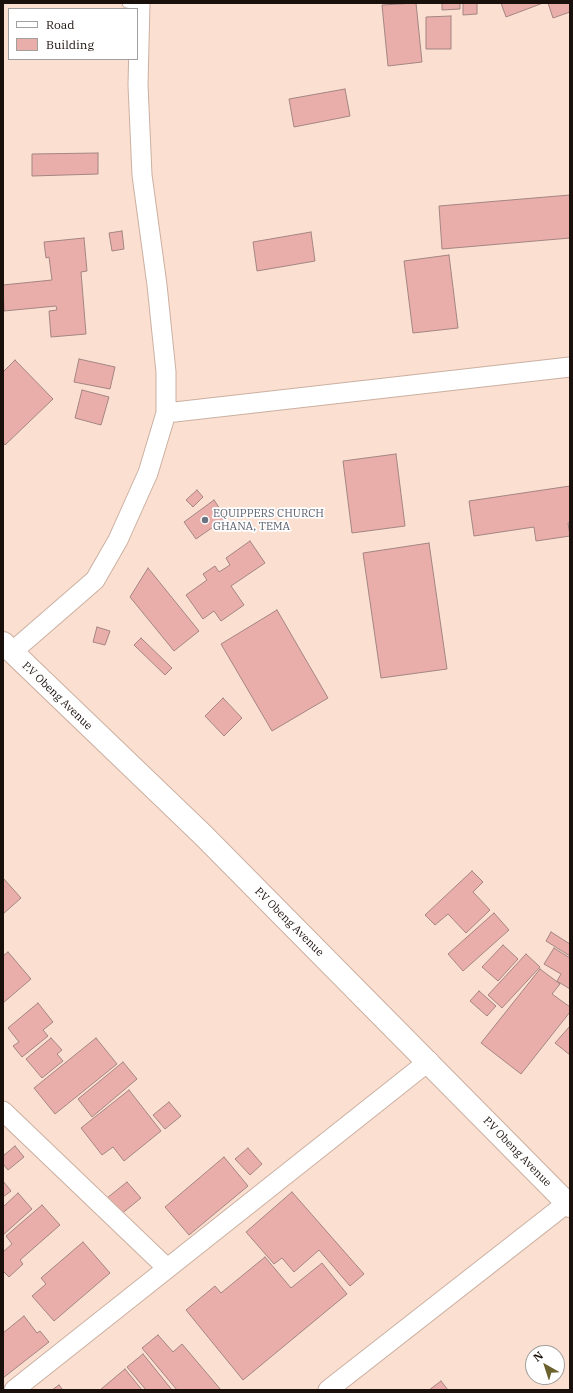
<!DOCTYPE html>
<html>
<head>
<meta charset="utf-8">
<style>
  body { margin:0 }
  #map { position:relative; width:573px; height:1393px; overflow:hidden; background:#fbdfd0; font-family:"IBM Plex Serif",serif }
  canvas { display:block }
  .frame { position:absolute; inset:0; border:4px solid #1a100b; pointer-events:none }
  .legend { position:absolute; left:8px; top:8px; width:130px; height:52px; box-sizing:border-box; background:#fff; border:1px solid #a39f9d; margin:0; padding:5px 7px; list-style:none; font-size:12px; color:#1a100b }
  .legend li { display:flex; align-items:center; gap:8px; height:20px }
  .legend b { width:20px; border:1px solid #a39f9d }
  .north { position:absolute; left:525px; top:1345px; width:40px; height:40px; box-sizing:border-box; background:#fff; border:1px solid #a39f9d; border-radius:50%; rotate:321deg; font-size:11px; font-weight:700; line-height:16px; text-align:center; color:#1a100b }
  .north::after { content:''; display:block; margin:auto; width:14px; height:18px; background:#6c622e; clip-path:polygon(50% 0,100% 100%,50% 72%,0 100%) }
</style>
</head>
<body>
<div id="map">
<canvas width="573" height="1393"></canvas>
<div class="frame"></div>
<ul class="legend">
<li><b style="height:5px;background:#fff"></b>Road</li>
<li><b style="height:11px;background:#e9aea9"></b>Building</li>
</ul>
<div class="north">N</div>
</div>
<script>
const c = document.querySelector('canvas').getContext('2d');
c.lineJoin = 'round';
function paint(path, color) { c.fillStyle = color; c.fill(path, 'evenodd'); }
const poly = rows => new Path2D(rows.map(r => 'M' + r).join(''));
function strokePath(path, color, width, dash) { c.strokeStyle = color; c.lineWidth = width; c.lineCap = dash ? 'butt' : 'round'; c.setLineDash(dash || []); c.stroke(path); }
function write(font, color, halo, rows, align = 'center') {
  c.font = font + ' "IBM Plex Serif",serif'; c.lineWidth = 3.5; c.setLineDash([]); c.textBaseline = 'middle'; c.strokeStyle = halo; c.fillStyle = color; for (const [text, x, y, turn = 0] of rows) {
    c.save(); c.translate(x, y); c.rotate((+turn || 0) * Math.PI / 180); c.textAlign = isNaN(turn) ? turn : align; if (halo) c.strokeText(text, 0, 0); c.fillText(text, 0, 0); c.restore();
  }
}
const building = poly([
  [416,3,422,62,388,66,382,5,416,3],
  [442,3,460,3,460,9,442,10,442,3],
  [463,3,477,3,477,14,463,15,463,3],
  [501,3,543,3,506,17,501,3],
  [548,3,570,3,570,12,553,18,548,3],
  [451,16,451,49,426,49,426,17,451,16],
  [345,89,350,116,294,127,289,99,345,89],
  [98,153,98,174,32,176,32,154,98,153],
  [570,195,570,238,442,249,439,206,570,195],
  [122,231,124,249,112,251,109,233,122,231],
  [311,232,315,261,257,271,253,242,311,232],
  [84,238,87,271,81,272,86,334,51,337,49,311,57,310,56,306,4,311,3,285,52,280,49,257,46,258,44,242,84,238],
  [449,255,458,328,413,333,404,261,449,255],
  [79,359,115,367,110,389,74,382,79,359],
  [15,360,53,399,5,445,3,442,3,372,15,360],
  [82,390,109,397,101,425,75,418,82,390],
  [396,454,405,526,352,533,343,461,396,454],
  [570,486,570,522,568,523,570,536,536,541,534,527,474,536,469,501,570,486],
  [197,490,203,497,193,507,186,500,197,490],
  [214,500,226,518,196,539,184,522,214,500],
  [250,541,265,563,231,586,244,605,221,621,214,611,203,619,186,595,207,580,203,574,215,566,219,572,230,565,226,558,250,541],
  [429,543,447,669,381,678,363,553,429,543],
  [148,568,199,631,174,651,130,597,148,568],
  [277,610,328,698,272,731,221,644,277,610],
  [97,627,110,631,105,645,93,642,97,627],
  [141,638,172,668,165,675,134,645,141,638],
  [223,698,242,718,224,736,205,716,223,698],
  [472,871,483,882,473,892,490,910,466,933,448,914,435,925,425,915,472,871],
  [3,878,21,898,3,914,3,878],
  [494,913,509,930,463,971,448,954,494,913],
  [551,932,570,944,570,956,546,941,551,932],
  [503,945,518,959,498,981,482,967,503,945],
  [554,948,570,958,570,989,557,981,561,974,544,964,554,948],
  [8,952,31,979,3,1003,3,956,8,952],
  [526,954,540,967,502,1008,488,995,526,954],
  [540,969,560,984,552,994,570,1007,570,1012,521,1074,481,1043,540,969],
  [479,991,496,1006,487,1016,470,1001,479,991],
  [38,1003,53,1022,43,1030,48,1036,22,1057,13,1046,19,1042,8,1028,38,1003],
  [570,1026,570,1055,555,1043,570,1026],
  [51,1038,62,1050,57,1054,63,1061,42,1078,26,1059,51,1038],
  [96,1038,117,1064,55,1114,34,1088,96,1038],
  [123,1062,137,1079,92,1117,78,1099,123,1062],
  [129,1090,161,1131,124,1161,113,1147,102,1155,81,1128,129,1090],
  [169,1102,181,1116,165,1129,153,1115,169,1102],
  [15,1146,24,1157,8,1170,3,1164,3,1156,15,1146],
  [248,1148,262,1164,250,1175,235,1159,248,1148],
  [224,1157,248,1186,189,1235,165,1207,224,1157],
  [3,1181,11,1191,3,1197,3,1181],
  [127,1182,141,1198,120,1215,107,1198,127,1182],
  [292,1192,364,1274,350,1286,319,1250,294,1272,282,1258,274,1264,246,1232,292,1192],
  [18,1193,32,1209,3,1235,3,1207,18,1193],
  [42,1205,60,1225,20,1260,23,1264,9,1277,3,1271,3,1252,12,1244,6,1236,42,1205],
  [83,1242,110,1273,54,1321,32,1296,46,1284,41,1278,83,1242],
  [265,1257,291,1288,322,1263,347,1294,243,1380,186,1310,215,1286,221,1293,265,1257],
  [24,1316,37,1333,40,1331,49,1342,3,1378,3,1333,24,1316],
  [158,1335,173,1352,182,1344,221,1390,177,1390,142,1348,158,1335],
  [143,1354,172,1390,146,1390,127,1367,143,1354],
  [125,1369,142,1390,100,1390,125,1369],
  [441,1381,448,1390,429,1390,441,1381],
  [59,1385,63,1390,52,1390,59,1385]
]);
paint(building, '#e9aea9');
strokePath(building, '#a48583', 1);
const lane = poly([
  [127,3,140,5]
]);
const street = poly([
  [166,413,570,367],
  [12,652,95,580,118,540,148,473,166,413,166,372,157,285,142,175,138,85,140,3],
  [3,1111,167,1268],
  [14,1390,429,1061],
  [328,1390,567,1203]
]);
const secondary = poly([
  [3,643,203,835,570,1206]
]);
strokePath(lane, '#cbb0a2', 11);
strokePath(street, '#cbb0a2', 21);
strokePath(secondary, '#cbb0a2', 24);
strokePath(lane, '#fff', 9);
strokePath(street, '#fff', 19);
strokePath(secondary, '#fff', 22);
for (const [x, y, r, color] of [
  [205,520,4,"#6b7280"]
]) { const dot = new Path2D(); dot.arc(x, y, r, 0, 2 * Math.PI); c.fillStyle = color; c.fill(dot); strokePath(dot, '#fff', 1.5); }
write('11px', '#5b616d', '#fff', [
  ["EQUIPPERS CHURCH",213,514],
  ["GHANA, TEMA",213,527]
], 'left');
write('11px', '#1a100b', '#fff', [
  ["P.V Obeng Avenue",57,696,44],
  ["P.V Obeng Avenue",289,922,45],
  ["P.V Obeng Avenue",517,1152,46]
]);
</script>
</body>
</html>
